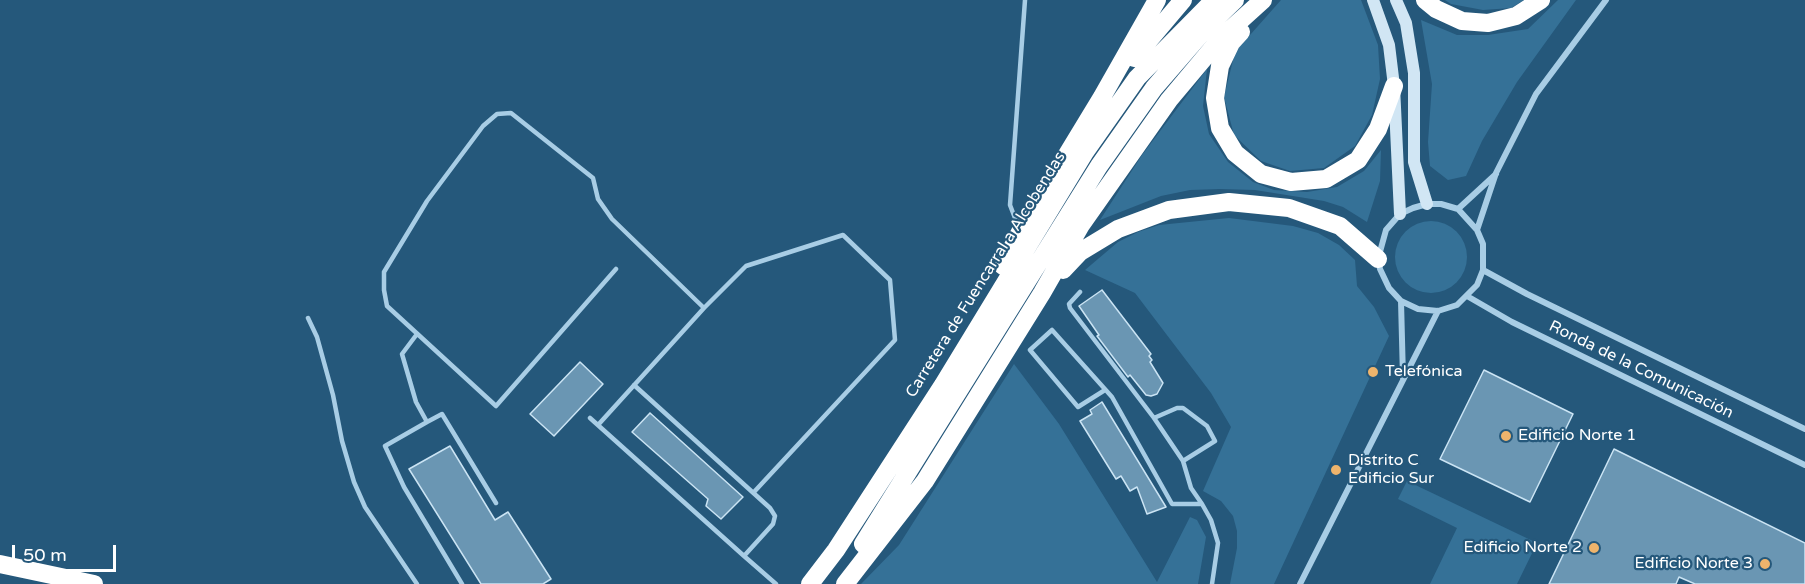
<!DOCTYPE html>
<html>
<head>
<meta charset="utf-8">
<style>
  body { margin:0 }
  #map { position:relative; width:1805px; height:584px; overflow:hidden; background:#25587b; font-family:"Varela Round",sans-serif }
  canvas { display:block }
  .scale { position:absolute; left:12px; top:545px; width:104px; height:27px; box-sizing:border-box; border:3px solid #fff; border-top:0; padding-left:8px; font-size:18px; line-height:21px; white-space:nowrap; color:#fff; -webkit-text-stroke:4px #25587b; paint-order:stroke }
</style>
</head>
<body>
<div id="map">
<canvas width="1805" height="584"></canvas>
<div class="scale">50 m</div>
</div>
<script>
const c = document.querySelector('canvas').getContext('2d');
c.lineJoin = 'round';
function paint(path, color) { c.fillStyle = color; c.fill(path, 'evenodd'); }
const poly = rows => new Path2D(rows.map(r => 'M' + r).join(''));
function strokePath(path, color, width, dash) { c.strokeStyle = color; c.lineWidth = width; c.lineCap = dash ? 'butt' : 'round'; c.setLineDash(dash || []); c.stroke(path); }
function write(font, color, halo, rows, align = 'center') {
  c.font = font + ' "Varela Round",sans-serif'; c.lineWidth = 4.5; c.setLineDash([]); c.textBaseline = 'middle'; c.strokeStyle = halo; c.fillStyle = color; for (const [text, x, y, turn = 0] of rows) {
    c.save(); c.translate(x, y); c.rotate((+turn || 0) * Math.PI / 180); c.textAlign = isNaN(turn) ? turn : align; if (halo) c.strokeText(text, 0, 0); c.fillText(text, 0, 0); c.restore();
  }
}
paint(poly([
  [1281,0,1361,0,1378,45,1380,79,1372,115,1355,146,1324,168,1290,171,1261,161,1234,135,1224,97,1235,52],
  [1445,0,1524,0,1511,8,1483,10,1451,4],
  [1558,0,1576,0,1517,82,1482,141,1466,176,1448,180,1430,166,1428,142,1432,84,1421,20,1457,35,1488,35,1528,29],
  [1207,69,1203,106,1209,134,1228,162,1253,182,1274,190,1307,192,1337,187,1364,171,1381,150,1380,181,1367,222,1343,207,1324,201,1255,190,1220,189,1190,190,1161,196,1100,220,1142,155],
  [1229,218,1293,226,1318,233,1339,245,1355,260,1357,286,1374,307,1389,336,1274,584,1230,584,1237,548,1237,531,1233,516,1221,501,1203,491,1231,427,1211,393,1135,293,1085,270,1118,242,1138,232,1159,225],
  '1395 257a36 36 0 1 1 72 0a36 36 0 1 1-72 0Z',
  [1014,364,1059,424,1157,582,1190,517,1197,520,1206,537,1198,584,861,584,899,545],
  [1407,481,1537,543,1517,584,1430,584,1457,528,1398,499]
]), '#357197');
const building = poly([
  [1102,290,1151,354,1149,356,1152,360,1150,362,1163,383,1157,394,1151,396,1146,395,1130,375,1128,377,1097,336,1099,335,1079,306,1102,290],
  [580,362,603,384,554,436,530,414,580,362],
  [1484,370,1573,414,1530,502,1440,459,1484,370],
  [1102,402,1166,507,1147,514,1137,487,1130,491,1121,476,1116,479,1080,421,1092,414,1090,410,1102,402],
  [650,413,743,497,721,519,706,506,708,499,632,432,650,413],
  [450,446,495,520,508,512,551,579,543,584,481,584,409,469,450,446],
  [1614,449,1805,543,1805,584,1695,584,1679,577,1676,584,1549,584,1614,449]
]);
paint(building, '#6a96b3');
strokePath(building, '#cbe4f4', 1.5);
strokePath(poly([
  [1018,226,1010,205,1025,0],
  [616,269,496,406,387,306,384,290,384,272,427,201,483,126,497,114,511,113,593,178,598,199,612,219,704,308,746,266,843,235,890,280,895,340,754,492],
  [1080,292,1069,304,1070,308,1154,418,1183,461,1191,488,1202,504],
  [308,318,317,337,333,395,342,441,354,482,365,507,417,584],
  [417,334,402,354,416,402,427,422,385,446,404,487,462,584],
  [634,385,770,508,775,516,773,524,744,556,776,584],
  [1105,390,1078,407,1030,350,1052,330,1112,397,1172,504,1202,504,1211,520,1218,543,1212,584],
  [590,418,744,556],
  [1154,418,1177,408,1183,408,1207,426,1215,441,1183,461],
  [427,422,442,414,496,503],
  [598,425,704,308]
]), '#a8cde5', 4.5);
strokePath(poly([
  [1427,204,1441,204,1458,209,1477,230,1483,244,1483,270,1477,285,1457,305,1438,311,1418,309,1401,301,1389,288,1380,269,1378,259,1386,230,1400,214,1413,208,1427,204],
  [1458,209,1496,174],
  [1477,230,1496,173,1536,94,1606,0],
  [1483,270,1527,294,1805,429],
  [1467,296,1512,322,1805,465],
  [1401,301,1403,378],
  [1300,584,1438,311]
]), '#a8cde5', 6);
strokePath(poly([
  [1373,0,1389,45,1394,86,1400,214],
  [1396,0,1406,23,1414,73,1414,162,1427,204]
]), '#d1e6f4', 12);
strokePath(poly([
  [1425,0,1436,9,1462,21,1488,23,1516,16,1541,0],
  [1241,32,1231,43,1220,66,1215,98,1220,128,1235,153,1261,174,1291,182,1326,179,1358,160,1378,129,1394,86],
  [1134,58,1183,0],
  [1003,266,1020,232,1102,97,1157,0],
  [1063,270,1080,252,1118,229,1169,210,1229,202,1289,208,1340,226,1378,259],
  [863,544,1099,166,1154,88,1206,28,1235,0],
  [0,564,94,584],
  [810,584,836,550,943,385,1085,152,1137,78,1214,0],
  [845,584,925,481,1042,293,1081,225,1169,100,1221,38,1263,0]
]), '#fff', 18);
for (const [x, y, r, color] of [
  [1373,372,6,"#eeb46c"],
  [1506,436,6,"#eeb46c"],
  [1336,470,6,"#eeb46c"],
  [1594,548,6,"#eeb46c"],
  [1765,564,6,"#eeb46c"]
]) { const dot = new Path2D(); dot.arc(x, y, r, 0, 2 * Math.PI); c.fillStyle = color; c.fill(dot); strokePath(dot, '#25587b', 2); }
write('16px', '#fff', '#25587b', [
  ["Carretera de Fuencarral a Alcobendas",986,275,-58],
  ["Ronda de la Comunicación",1641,370,26]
]);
write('16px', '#fff', '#25587b', [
  ["Telefónica",1385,372],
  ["Edificio Norte 1",1518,436],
  ["Distrito C",1348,461],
  ["Edificio Sur",1348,479],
  ["Edificio Norte 2",1582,548,"right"],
  ["Edificio Norte 3",1753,564,"right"]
], 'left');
</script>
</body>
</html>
